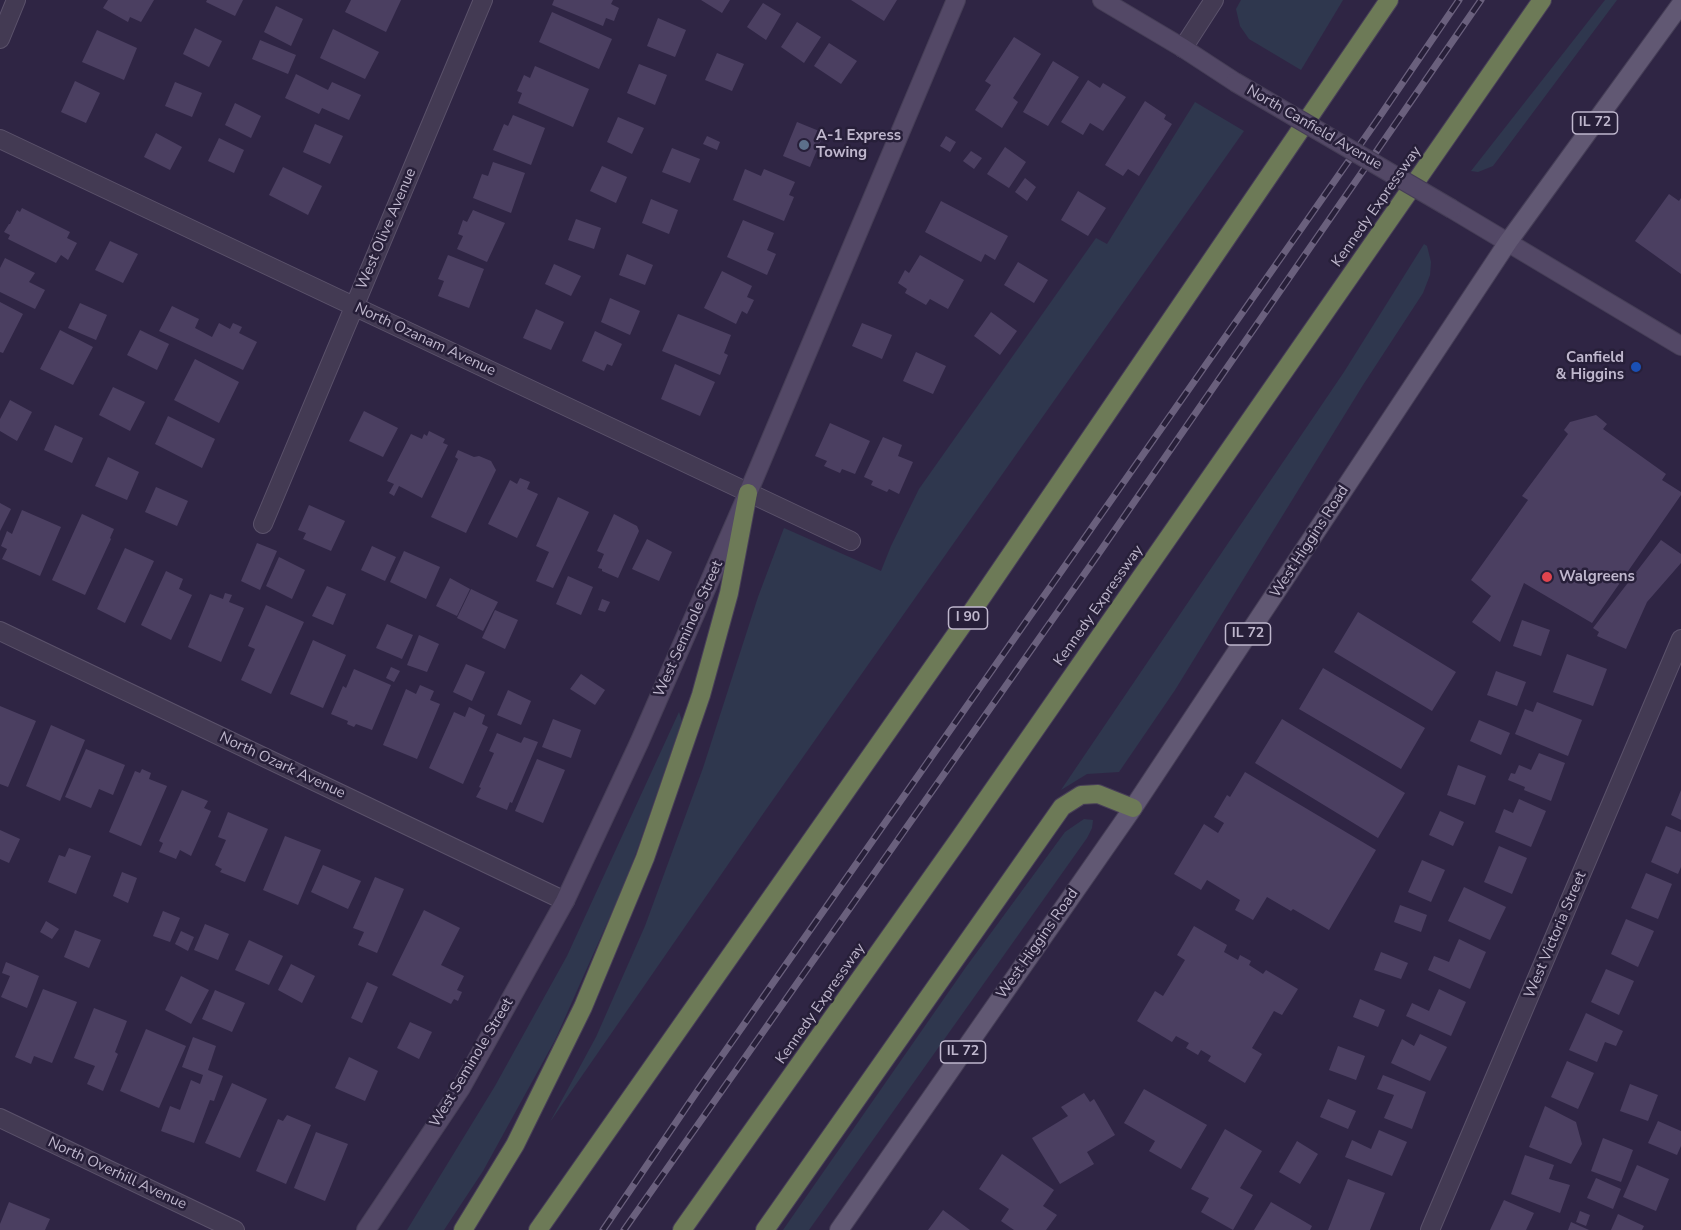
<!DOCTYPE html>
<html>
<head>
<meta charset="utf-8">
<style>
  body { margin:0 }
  canvas { display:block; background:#2f2544 }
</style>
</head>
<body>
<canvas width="1681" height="1230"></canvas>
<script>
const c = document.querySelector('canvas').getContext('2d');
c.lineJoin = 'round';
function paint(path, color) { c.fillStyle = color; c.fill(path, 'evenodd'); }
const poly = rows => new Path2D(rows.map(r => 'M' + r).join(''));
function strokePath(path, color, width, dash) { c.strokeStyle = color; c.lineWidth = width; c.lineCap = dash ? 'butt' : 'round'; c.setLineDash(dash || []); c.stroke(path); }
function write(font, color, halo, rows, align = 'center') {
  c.font = font + ' "Nunito Sans",sans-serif'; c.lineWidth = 5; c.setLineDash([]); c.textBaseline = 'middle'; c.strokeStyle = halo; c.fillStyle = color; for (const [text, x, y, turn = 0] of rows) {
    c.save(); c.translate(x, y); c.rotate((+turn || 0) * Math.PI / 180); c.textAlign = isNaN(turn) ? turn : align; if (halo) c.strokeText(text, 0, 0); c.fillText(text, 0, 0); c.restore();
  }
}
paint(poly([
  [1241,0,1343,0,1301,70,1249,39,1240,26,1236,9],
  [1605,0,1617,0,1493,166,1478,172,1471,171],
  [1195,102,1244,131,765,811,550,1122,596,1037,645,926,703,768,758,597,784,528,881,571,891,546,919,489,1096,238,1107,244],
  [1424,244,1427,246,1431,262,1430,275,1423,293,1363,385,1175,690,1119,772,1087,774,1061,790,1344,372],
  [679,712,682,721,628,876,555,1040,483,1171,444,1230,407,1230,495,1086,567,956],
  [1084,819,1093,820,1092,828,1087,838,809,1230,783,1230,966,967,1065,832]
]), '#2f374e');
paint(poly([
  [108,0,154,0,141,22,130,17,128,22,103,8],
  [207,0,243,0,235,16,206,2],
  [351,0,401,0,386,32,345,12],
  [554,0,613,0,611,4,619,8,614,21,606,18,603,26,552,5],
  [701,0,730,0,722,13],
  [851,0,897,0,884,21],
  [763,3,781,14,766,40,747,27],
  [276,6,303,19,291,46,264,32],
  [552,12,612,39,599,69,539,42],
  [658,18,686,30,675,57,647,46],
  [797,22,821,37,804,63,781,47],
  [195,28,222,41,209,67,183,54],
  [333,29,379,52,365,79,320,58],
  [97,30,137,48,124,80,82,62],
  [1014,37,1041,54,1013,98,1018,102,1002,128,975,110,991,85,985,81],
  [260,40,296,55,288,74,252,59],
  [829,43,857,61,841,84,814,66],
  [717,53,744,64,732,91,705,80],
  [1053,61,1079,77,1048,126,1023,112],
  [639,64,667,75,655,105,627,93],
  [535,66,589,89,573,127,518,103,522,93,517,91,524,75,530,78],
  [296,74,328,90,332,82,361,95,349,120,322,108,319,114,285,98],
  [1088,80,1100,88,1103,83,1126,97,1103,131,1090,123,1083,135,1061,122],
  [75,81,100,93,86,123,61,112],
  [175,82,202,93,192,117,165,106],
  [1145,101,1166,115,1164,119,1172,124,1139,176,1128,169,1123,176,1105,165],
  [235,103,261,116,251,138,225,125],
  [513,115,545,128,531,165,493,150,504,124,508,126],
  [618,117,644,128,632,154,607,142],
  [797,122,824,133,810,167,783,156],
  [315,124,343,136,330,164,303,152],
  [156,133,182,147,170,170,144,157],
  [707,136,720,142,717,150,703,144],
  [946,136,956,142,950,152,940,146],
  [219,138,244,150,234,173,208,161],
  [1005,147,1026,162,1009,188,987,174],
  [672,148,700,159,690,183,662,172],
  [971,151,982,158,974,169,963,161],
  [493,162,525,173,511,213,473,198,482,174,488,176],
  [602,166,627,177,616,203,590,191],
  [283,167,322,186,308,215,269,195],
  [745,169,761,176,764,169,795,182,789,195,794,197,784,221,733,200],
  [1025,178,1036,187,1027,201,1015,192],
  [1078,191,1106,208,1088,236,1061,220],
  [1669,194,1679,201,1681,198,1681,274,1635,241],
  [651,199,678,210,669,234,642,223],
  [941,201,1008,236,995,260,985,254,981,262,925,232],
  [22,208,70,232,67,238,77,243,68,260,61,255,56,263,8,239,10,235,4,232,9,224,10,224,17,210,20,212],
  [473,210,505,223,487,262,457,249,463,236,458,234,463,220,467,222],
  [576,219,601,228,594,249,568,240],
  [743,220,774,233,767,250,776,254,767,275,727,257],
  [110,241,138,254,123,283,95,270],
  [627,254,653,265,645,285,619,275],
  [448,255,484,269,469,308,438,296,444,281,438,279],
  [920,255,964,280,948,309,930,299,926,305,905,293,907,289,898,283,905,270,909,273],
  [5,258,35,273,29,282,45,290,35,309,0,292,0,268],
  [1018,262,1048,280,1034,303,1004,285],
  [554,264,581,276,571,296,545,284],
  [722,271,752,286,747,297,754,300,747,314,742,311,736,324,704,308],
  [610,298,640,311,630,335,601,322],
  [0,302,23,314,3,353,0,352],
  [80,303,107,315,96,340,68,328],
  [172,306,199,319,195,328,212,337,219,323,230,329,233,323,242,327,239,333,257,342,243,370,159,331],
  [536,309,564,322,551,350,523,338],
  [991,312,1017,331,1000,355,974,336],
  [678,314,731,335,724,353,728,355,720,375,662,351],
  [862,323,892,335,882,359,852,346],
  [60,330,93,347,73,385,40,369],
  [140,330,169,344,157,370,127,355],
  [595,331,622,344,612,366,607,364,604,371,582,361],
  [916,352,946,366,933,394,903,381],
  [195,359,239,382,219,423,174,400],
  [675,364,715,382,700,416,661,399],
  [113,387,145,402,130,431,99,415],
  [10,400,32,412,17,441,0,431,0,419],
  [364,411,398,428,383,457,349,441],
  [1596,415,1607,424,1603,429,1666,474,1662,480,1681,492,1681,495,1592,623,1524,583,1500,642,1472,622,1491,596,1471,580,1528,500,1522,496,1568,434,1564,430,1570,422],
  [168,416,215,439,202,468,155,444],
  [830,423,870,441,855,474,842,469,840,473,824,466,827,461,815,456],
  [55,425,83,438,72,463,44,450],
  [429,431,445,439,443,443,448,445,422,498,399,486,394,496,389,493,394,484,387,481,411,434,422,439,424,434,427,436],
  [883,437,902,445,898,456,913,462,899,494,889,489,887,492,871,485,873,481,864,477],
  [458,450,474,457,479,456,491,461,496,470,466,533,431,517,458,459,455,457],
  [108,457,139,472,127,500,95,486],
  [520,478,530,482,527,489,538,494,517,538,488,524,510,480,517,484],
  [156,487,188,501,177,526,145,512],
  [558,497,589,512,553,588,536,581,549,552,536,546],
  [0,503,11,509,0,531],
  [309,505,345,521,331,551,303,539,306,533,298,530],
  [22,510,61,527,40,576,2,559,7,549,1,546,7,531,12,534],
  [82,514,114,529,110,538,111,539,85,595,52,580],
  [614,514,637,526,639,531,618,578,602,571,602,569,598,568,604,554,597,551],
  [647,539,672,552,659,581,632,569],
  [1661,540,1681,554,1681,563,1647,602,1626,649,1597,636,1599,632,1593,628],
  [257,543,277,551,260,590,241,581],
  [372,546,396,557,385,581,361,570],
  [125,548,154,561,125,623,97,609],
  [404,551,440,567,426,599,390,582],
  [279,557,305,570,292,599,266,586],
  [166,571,183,579,179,589,192,595,171,640,141,625],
  [568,576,593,587,581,615,556,604],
  [450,578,470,589,457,616,436,606],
  [327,586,346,594,333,625,312,616],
  [471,589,498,602,483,631,457,618],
  [225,593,232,595,229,602,244,608,221,662,188,647,210,594,223,599],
  [602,599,610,602,605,612,598,610],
  [266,605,304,622,271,694,241,680,255,649,248,646],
  [495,610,518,620,505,649,482,638],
  [1358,612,1456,672,1432,711,1334,652],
  [1522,620,1550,630,1541,656,1513,646],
  [387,624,413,635,402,659,376,648],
  [419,635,439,644,427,672,407,665],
  [313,640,346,655,323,708,290,694],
  [1567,654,1607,669,1593,706,1553,692],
  [466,664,485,672,472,701,453,692],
  [391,667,400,671,394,682,386,678],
  [1323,668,1425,728,1401,769,1299,709],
  [354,669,391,685,372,730,356,724,354,727,347,724,348,721,331,714,343,686,346,688],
  [1496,671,1526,682,1517,706,1487,695],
  [581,674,605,690,595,705,570,689],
  [420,685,434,691,430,700,440,704,417,759,383,745,406,689,416,694],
  [508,690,531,701,521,725,497,715],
  [1537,702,1582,720,1568,756,1515,734,1525,709,1533,712],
  [0,706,36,721,8,787,0,784],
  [469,707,485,715,482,724,488,727,463,784,429,768,454,712,465,717],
  [553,719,581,730,571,758,542,747],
  [1282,719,1405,793,1378,838,1255,763],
  [1479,720,1510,733,1501,755,1470,741],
  [51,725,85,740,60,801,26,786],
  [497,733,521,743,524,737,538,742,512,803,510,802,507,810,476,797,481,788,479,787,494,753,489,751],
  [86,749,125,765,113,795,99,789,91,808,65,797],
  [1539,753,1565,763,1551,801,1524,790,1525,787,1508,780,1511,773,1515,774,1519,765,1531,770],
  [537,759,565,770,543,823,515,811],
  [1458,765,1486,776,1475,805,1447,795],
  [142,769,151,773,149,779,167,786,141,846,109,832,135,771,140,773],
  [1245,772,1376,850,1329,930,1293,909,1291,911,1267,897,1253,920,1235,910,1240,900,1207,880,1201,890,1174,874,1204,824,1218,833,1224,823,1214,817,1227,795,1230,797],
  [182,790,208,801,204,808,211,811,191,856,180,850,176,859,159,852,163,843,159,841],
  [1681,790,1681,820,1671,815],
  [1519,799,1546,811,1531,847,1495,832,1504,809,1513,813],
  [1440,811,1464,822,1453,846,1429,835],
  [228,812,268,829,245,882,220,872,222,869,215,865,226,840,218,837],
  [1666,826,1681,832,1681,867,1678,874,1651,862],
  [0,830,20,839,9,863,0,859],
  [285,836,321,850,298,905,263,890],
  [1499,846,1527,858,1512,894,1484,882],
  [69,848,91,856,76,894,48,882,59,855,65,857],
  [1422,860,1445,870,1431,902,1408,892],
  [323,865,361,881,348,909,311,892],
  [122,872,137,878,128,903,113,896],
  [1646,873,1672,884,1658,919,1631,908],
  [375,877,404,889,377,953,358,945,364,932,353,928],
  [1464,887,1506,907,1490,940,1448,921],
  [1400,905,1427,915,1421,932,1394,922],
  [424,910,460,928,441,965,464,976,457,990,462,992,458,1001,454,999,451,1004,392,975],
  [163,911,180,918,170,942,153,936],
  [1626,919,1654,931,1638,967,1611,954],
  [46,921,59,929,52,939,40,932],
  [205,924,229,934,218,960,194,950],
  [1194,926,1227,945,1224,952,1238,960,1240,955,1251,961,1249,965,1263,974,1266,970,1298,989,1282,1015,1274,1011,1252,1048,1262,1054,1245,1083,1208,1061,1211,1056,1201,1050,1198,1055,1186,1048,1189,1043,1176,1036,1172,1042,1137,1021,1155,991,1163,996,1185,960,1177,955],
  [75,930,101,940,89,968,64,957],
  [181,931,194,937,188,951,175,944],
  [1459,939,1486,952,1470,989,1428,970,1434,956,1449,962],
  [249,940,283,956,269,985,235,970],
  [1381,952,1408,963,1401,979,1374,970],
  [6,962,39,976,27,1008,1,997,10,976,2,973],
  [291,964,315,976,302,1003,278,990],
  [1606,969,1634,981,1619,1015,1591,1002],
  [181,976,209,990,191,1024,165,1010],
  [367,982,378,987,362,1023,351,1018],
  [43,989,77,1002,52,1063,34,1056,31,1064,15,1057],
  [1439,989,1466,1002,1451,1036,1406,1016,1412,1003,1429,1011],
  [215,990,245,1003,232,1032,202,1019],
  [1360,999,1385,1010,1378,1027,1353,1017],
  [94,1008,127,1021,115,1052,118,1054,103,1091,87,1084,95,1066,74,1058],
  [1586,1013,1623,1031,1616,1046,1605,1042,1597,1062,1569,1050],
  [410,1022,432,1032,419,1059,397,1048],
  [146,1029,186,1046,159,1108,120,1091],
  [1420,1034,1447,1047,1430,1081,1391,1063,1402,1039,1414,1046],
  [193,1037,216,1046,208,1070,223,1076,214,1101,210,1100,194,1143,161,1131,170,1106,180,1110,191,1080,200,1084,203,1075,182,1067],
  [1338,1046,1365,1056,1356,1080,1329,1070],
  [349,1057,378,1071,365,1101,335,1088],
  [1567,1061,1594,1073,1578,1109,1551,1097],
  [1383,1075,1426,1092,1412,1129,1384,1118,1394,1095,1377,1089],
  [232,1083,267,1099,240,1158,205,1143],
  [1630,1084,1658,1095,1648,1121,1620,1111],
  [1144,1089,1207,1125,1181,1169,1149,1151,1155,1141,1124,1123],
  [1084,1093,1090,1102,1094,1099,1115,1135,1087,1152,1094,1164,1060,1184,1032,1138,1068,1116,1061,1107],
  [1328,1099,1356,1111,1348,1129,1320,1117],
  [1545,1106,1576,1122,1582,1144,1571,1164,1529,1147],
  [287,1115,311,1125,286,1184,256,1171,278,1119,283,1121],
  [1658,1121,1681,1131,1681,1146,1677,1155,1648,1143],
  [1225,1129,1262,1151,1240,1188,1253,1195,1233,1230,1201,1212,1209,1198,1191,1189],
  [1379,1130,1407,1142,1392,1176,1345,1157,1352,1140,1371,1149],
  [316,1132,348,1144,325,1201,294,1188],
  [1603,1138,1633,1150,1621,1182,1591,1171],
  [1297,1141,1318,1154,1300,1184,1279,1172],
  [1002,1154,1054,1190,1043,1206,1057,1215,1046,1230,1014,1230,1001,1221,1009,1209,979,1189],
  [1525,1155,1554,1165,1549,1179,1570,1185,1560,1213,1511,1194],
  [1637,1165,1669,1179,1656,1211,1623,1197],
  [1596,1178,1621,1189,1613,1209,1587,1198],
  [1348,1179,1385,1193,1370,1230,1328,1230],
  [1504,1200,1534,1213,1526,1230,1490,1230],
  [9,1202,50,1219,45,1230,0,1230,0,1224],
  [1271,1202,1312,1226,1310,1230,1254,1230],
  [943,1210,970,1230,928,1230],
  [1580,1211,1590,1215,1586,1226,1576,1222],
  [1618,1214,1644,1226,1642,1230,1611,1230],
  [1571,1222,1589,1230,1568,1230]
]), '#4b3f61');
const street = poly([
  [0,39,16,0],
  [1183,48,1214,0],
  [0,139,851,541],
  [263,524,483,0],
  [0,631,565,901],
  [0,1118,235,1230],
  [1430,1230,1681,639]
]);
const secondary = poly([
  [1102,0,1183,48,1235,82],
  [1452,209,1681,346],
  [366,1230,461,1088,565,901,639,743,748,493,956,0]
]);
const primary = poly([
  [839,1230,1133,808,1508,242,1681,4]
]);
const highway = poly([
  [463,1230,515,1145,583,1007,645,858,701,695,729,593,748,493],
  [538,1230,973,610,1389,0],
  [682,1230,959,839,1542,0],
  [765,1230,1062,807,1081,795,1098,794,1133,808]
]);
strokePath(street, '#5b526b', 20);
strokePath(secondary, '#463e57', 20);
strokePath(primary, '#463e57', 20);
strokePath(highway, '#483f58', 20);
strokePath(street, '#433a53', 18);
strokePath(secondary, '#534866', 18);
strokePath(primary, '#615873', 18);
strokePath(highway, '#6d7a57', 18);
const rail = poly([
  [603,1230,698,1090,1378,119,1459,0],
  [624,1230,1090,566,1481,0]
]);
strokePath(rail, '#6a607d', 7);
strokePath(rail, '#271f39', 4.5, [14]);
const secondaryBridge = poly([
  [1235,82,1452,209]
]);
strokePath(secondaryBridge, '#463e57', 20, []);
strokePath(secondaryBridge, '#534866', 18);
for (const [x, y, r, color] of [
  [804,145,6,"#5c6f8a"],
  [1636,367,6,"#1a4fb4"],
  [1547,577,6,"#e0444e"]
]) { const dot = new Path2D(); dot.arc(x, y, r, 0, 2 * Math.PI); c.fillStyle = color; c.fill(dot); strokePath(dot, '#271f39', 2); }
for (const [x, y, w] of [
  [1595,123,45],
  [968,618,39],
  [1248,634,45],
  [963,1052,45]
]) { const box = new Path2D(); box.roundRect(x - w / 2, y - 11, w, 22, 4.5); c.fillStyle = '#271f39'; c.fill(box); strokePath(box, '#bfb7cd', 1.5); }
write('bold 14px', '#bfb7cd', null, [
  ["IL 72",1595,123],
  ["I 90",968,618],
  ["IL 72",1248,634],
  ["IL 72",963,1052]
]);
write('15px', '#bfb7cd', '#271f39', [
  ["North Canfield Avenue",1314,128,30],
  ["Kennedy Expressway",1377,207,-55],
  ["West Olive Avenue",387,229,-67],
  ["North Ozanam Avenue",425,340,25],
  ["West Higgins Road",1310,542,-57],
  ["Kennedy Expressway",1099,606,-55],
  ["West Seminole Street",689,629,-66],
  ["North Ozark Avenue",282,766,25],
  ["West Victoria Street",1556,935,-67],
  ["West Higgins Road",1038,944,-55],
  ["Kennedy Expressway",821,1004,-55],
  ["West Seminole Street",472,1063,-59],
  ["North Overhill Avenue",117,1174,25]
]);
write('bold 15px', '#bfb7cd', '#271f39', [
  ["A-1 Express",816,136],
  ["Towing",816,153],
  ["Canfield",1624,358,"right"],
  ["& Higgins",1624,375,"right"],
  ["Walgreens",1559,577]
], 'left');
</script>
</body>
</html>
